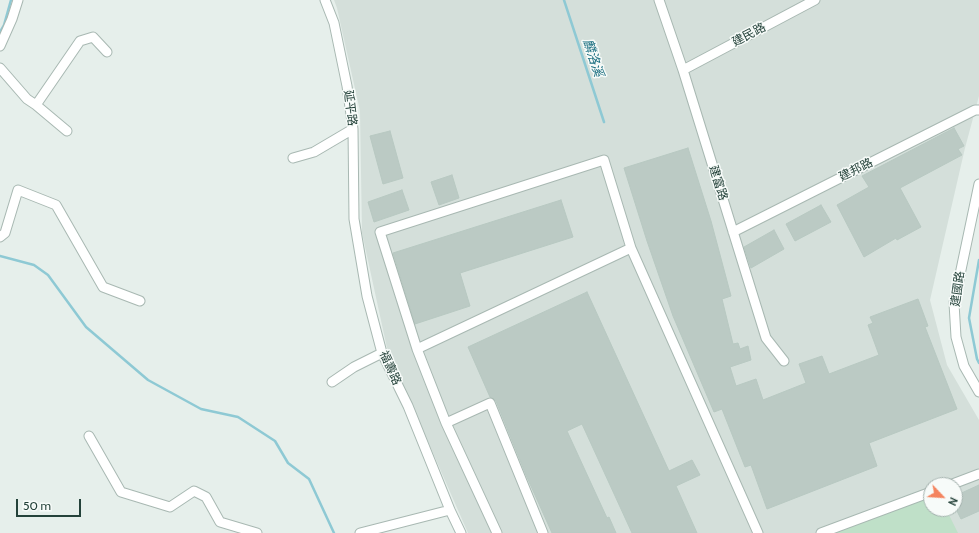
<!DOCTYPE html>
<html>
<head>
<meta charset="utf-8">
<style>
  body { margin:0 }
  #map { position:relative; width:979px; height:533px; overflow:hidden; background:#e6efeb; font-family:Cabin,sans-serif }
  canvas { display:block }
  .north { position:absolute; left:923px; top:477px; width:40px; height:40px; box-sizing:border-box; background:#f7fbf9; border:1px solid #a3b1ad; border-radius:50%; rotate:115deg; font-size:11px; font-weight:700; line-height:16px; text-align:center; color:#24423a }
  .north::after { content:''; display:block; margin:auto; width:14px; height:18px; background:#f4845f; clip-path:polygon(50% 0,100% 100%,50% 72%,0 100%) }
  .scale { position:absolute; left:16px; top:499px; width:65px; height:18px; box-sizing:border-box; border:2px solid #24423a; border-top:0; padding-left:5px; font-size:12px; line-height:14px; white-space:nowrap; color:#24423a; -webkit-text-stroke:3px #f7fbf9; paint-order:stroke }
</style>
</head>
<body>
<div id="map">
<canvas width="979" height="533"></canvas>
<div class="north">N</div>
<div class="scale">50 m</div>
</div>
<script>
const c = document.querySelector('canvas').getContext('2d');
c.lineJoin = 'round';
function paint(path, color) { c.fillStyle = color; c.fill(path, 'evenodd'); }
const poly = rows => new Path2D(rows.map(r => 'M' + r).join(''));
function strokePath(path, color, width, dash) { c.strokeStyle = color; c.lineWidth = width; c.lineCap = dash ? 'butt' : 'round'; c.setLineDash(dash || []); c.stroke(path); }
function write(font, color, halo, rows, align = 'center') {
  c.font = font + ' Cabin,"Noto Sans TC",sans-serif'; c.lineWidth = 3; c.setLineDash([]); c.textBaseline = 'middle'; c.strokeStyle = halo; c.fillStyle = color; for (const [text, x, y, turn = 0] of rows) {
    c.save(); c.translate(x, y); c.rotate((+turn || 0) * Math.PI / 180); c.textAlign = isNaN(turn) ? turn : align; if (halo) c.strokeText(text, 0, 0); c.fillText(text, 0, 0); c.restore();
  }
}
paint(poly([
  [334,0,979,0,979,96,965,148,930,300,947,365,979,420,979,533,468,533,387,348,362,233,360,111,337,8],
  [931,485,955,485,955,509,931,509]
]), '#d4dfda');
paint(poly([
  [931,496,931,509,946,509,958,533,834,533]
]), '#bfe0c8');
strokePath(poly([
  [564,0,604,122],
  [0,32,4,25,11,0],
  [0,256,34,265,48,275,86,327,148,380,201,409,238,417,275,441,288,463,309,479,334,533],
  [979,260,969,318,977,359,979,363]
]), '#8ec9d4', 2.5);
const building = poly([
  [954,128,964,146,958,149,962,155,900,188,921,227,897,240,896,238,864,257,837,205,869,187,862,176,954,128],
  [390,131,403,178,383,184,370,136,390,131],
  [688,148,711,221,731,296,722,299,733,344,738,343,740,349,748,346,751,360,730,367,736,386,756,379,763,400,806,383,799,364,822,356,829,374,879,355,868,325,873,323,870,317,918,299,928,326,925,327,957,409,869,443,877,466,767,509,751,465,745,467,722,409,714,412,673,316,647,241,624,168,688,148],
  [452,175,459,198,439,205,431,182,452,175],
  [402,190,409,210,374,222,368,202,402,190],
  [561,200,573,237,460,273,470,306,415,324,393,253,561,200],
  [821,205,831,222,795,241,786,224,821,205],
  [774,230,784,249,751,268,744,247,774,230],
  [587,292,669,471,692,460,700,475,676,486,697,533,632,533,582,424,567,431,607,518,609,517,616,533,552,533,526,475,496,401,490,397,468,347,587,292],
  [979,485,979,511,961,519,955,507,955,496,979,485]
]);
paint(building, '#bbcac4');
strokePath(building, '#b8c9c2', 1);
const minor = poly([
  [325,0,334,23,347,86,353,129,354,219,367,296,382,353,408,406,450,510,461,533],
  [659,0,683,70,766,338,784,361],
  [0,46,12,19,18,0],
  [0,68,27,99,36,105,67,131],
  [683,70,815,0],
  [36,105,80,41,93,37,107,52],
  [293,158,314,152,353,129],
  [979,184,954,303,956,337,964,366,979,392],
  [733,232,975,110,979,110],
  [0,237,5,233,18,190,56,205,103,287,140,301],
  [417,349,631,248],
  [332,382,354,367,382,353],
  [446,423,490,403,543,533],
  [89,436,121,492,170,507,194,491,206,497,220,522,257,533],
  [950,485,979,474],
  [360,533,450,510],
  [497,533,446,423,417,349,380,232,604,160,631,248,758,533],
  [821,533,931,492]
]);
strokePath(minor, '#a8b8b2', 11);
strokePath(minor, '#fff', 9);
write('12px', '#24423a', '#f7fbf9', [
  ["建民路",749,35,-28],
  ["延平路",350,108,83],
  ["建邦路",856,170,-27],
  ["建富路",718,183,73],
  ["建國路",958,289,-82],
  ["福壽路",390,368,66]
]);
write('italic 13px', '#1c6f80', '#f7fbf9', [
  ["麟洛溪",593,58,72]
]);
</script>
</body>
</html>
